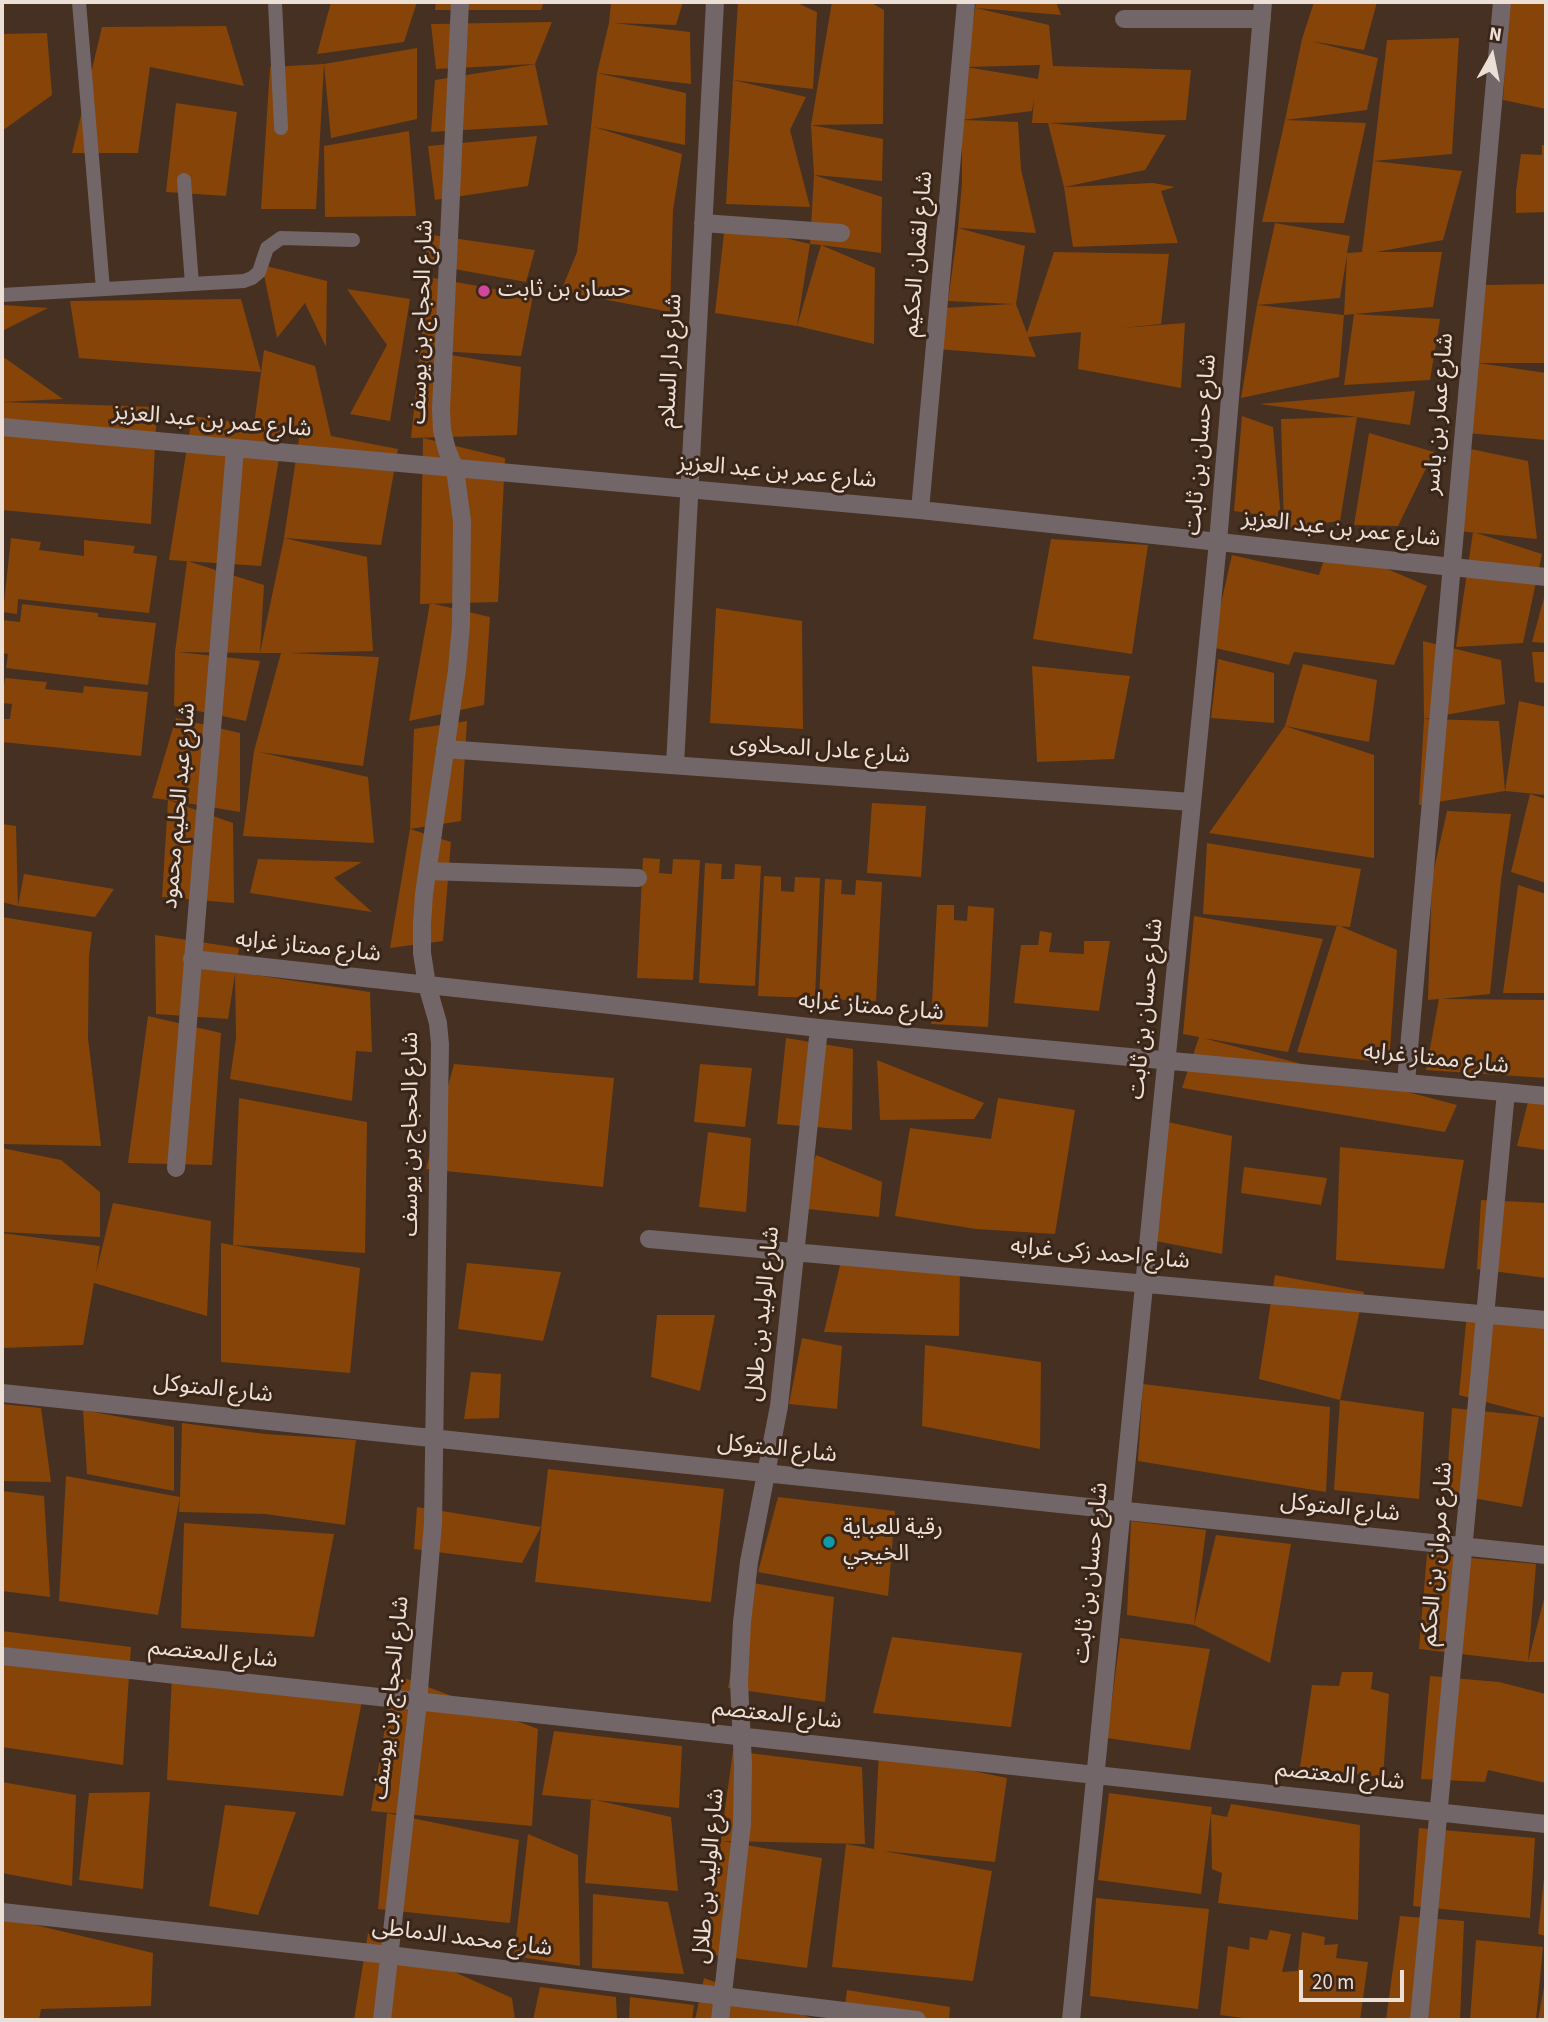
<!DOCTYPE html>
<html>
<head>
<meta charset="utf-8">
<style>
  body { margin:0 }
  #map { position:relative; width:1548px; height:2022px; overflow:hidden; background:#453022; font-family:"Source Sans 3",sans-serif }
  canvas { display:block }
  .frame { position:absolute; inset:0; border:4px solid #ecdfd6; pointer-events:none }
  .north { position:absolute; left:1457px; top:21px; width:70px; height:70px; -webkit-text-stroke:5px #3a2619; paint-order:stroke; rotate:9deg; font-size:19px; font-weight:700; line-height:28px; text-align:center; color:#ecdfd6 }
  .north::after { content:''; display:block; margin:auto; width:24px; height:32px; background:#ecdfd6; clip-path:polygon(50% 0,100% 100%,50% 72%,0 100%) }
  .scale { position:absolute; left:1299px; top:1970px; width:105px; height:32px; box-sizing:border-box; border:4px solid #ecdfd6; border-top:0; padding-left:9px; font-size:21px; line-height:24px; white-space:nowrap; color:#ecdfd6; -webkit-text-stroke:5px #3a2619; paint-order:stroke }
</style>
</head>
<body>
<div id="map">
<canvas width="1548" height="2022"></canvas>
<div class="frame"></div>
<div class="north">N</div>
<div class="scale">20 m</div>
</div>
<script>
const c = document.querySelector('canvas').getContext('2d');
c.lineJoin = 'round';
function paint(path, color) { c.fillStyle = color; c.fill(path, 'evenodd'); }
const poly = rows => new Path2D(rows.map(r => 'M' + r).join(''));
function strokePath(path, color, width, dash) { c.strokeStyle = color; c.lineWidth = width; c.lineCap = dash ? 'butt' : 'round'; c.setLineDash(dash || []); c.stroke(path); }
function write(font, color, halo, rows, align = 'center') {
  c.font = font + ' "Source Sans 3","Noto Sans Arabic",sans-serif'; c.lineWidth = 6; c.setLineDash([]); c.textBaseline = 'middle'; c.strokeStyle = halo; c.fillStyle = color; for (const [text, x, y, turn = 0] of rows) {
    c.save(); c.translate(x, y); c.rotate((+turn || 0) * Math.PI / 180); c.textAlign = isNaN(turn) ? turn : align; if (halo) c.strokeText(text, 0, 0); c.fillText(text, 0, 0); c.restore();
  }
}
paint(poly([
  [331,2,417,2,404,42,317,54],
  [436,2,544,2,541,10,435,10],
  [611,2,683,2,676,25,614,23,690,32,691,84,597,73,609,23],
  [738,2,795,2,817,12,813,89,733,80],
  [832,2,870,2,884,10,883,124,811,125],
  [976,2,1056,2,1061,15,976,8,1049,25,1053,66,1191,70,1186,120,1048,123,1166,135,1145,170,1064,187,1153,183,1175,187,1161,191,1178,243,1073,247,1064,187,1048,123,1032,123,1034,98,1032,111,962,120,1018,122,1021,169,1036,233,958,228,962,183,962,120,966,67],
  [1040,65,1038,79,966,67],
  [1314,2,1377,2,1364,50,1311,41,1378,58,1367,110,1285,120,1302,39],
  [1509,2,1546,2,1546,109,1503,100],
  [552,22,535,64,436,69,431,24],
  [226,26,244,86,150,67,138,153,72,153,102,27],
  [47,33,52,95,2,131,2,34],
  [1459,38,1452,154,1373,161,1462,171,1443,240,1376,252,1442,252,1433,307,1354,314,1440,319,1430,380,1344,385,1354,314,1344,315,1347,255,1340,298,1257,305,1344,315,1339,377,1241,398,1257,305,1275,223,1350,236,1347,253,1362,252,1373,161,1387,40],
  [417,48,417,119,331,138,324,64,316,209,261,209,270,67,324,64],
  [535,64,548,125,431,132,435,80],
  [597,73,686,93,685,145,594,127,682,154,673,210,670,312,561,291,577,252],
  [733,80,806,97,790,130,810,207,726,204],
  [176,103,237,112,226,196,166,192],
  [1285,120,1366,123,1344,223,1262,222],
  [811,125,883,139,882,181,814,175],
  [409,131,416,216,325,217,324,146],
  [537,136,528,186,435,200,428,146],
  [1542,145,1546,145,1546,212,1516,213,1516,191,1521,154,1542,155],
  [814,175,882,197,881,253,821,245,875,268,874,344,797,326,821,245,810,244],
  [725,224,810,244,797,326,715,313],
  [958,228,1025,246,1016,304,1027,333,1054,252,1169,254,1161,324,1122,328,1185,323,1181,388,1078,369,1081,332,1028,337,1036,357,937,349,943,308,1013,304,948,301],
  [425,234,535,250,526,282,421,263],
  [262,265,327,281,326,347,305,303,277,338],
  [428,277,533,296,521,356,422,350,521,367,517,435,411,438],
  [1546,284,1546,363,1478,363,1485,285],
  [347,289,410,299,390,421,350,414,387,345],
  [241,299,261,372,79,358,70,301],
  [2,305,48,308,2,331],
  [264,350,315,366,331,436,398,449,381,545,284,538,300,432,284,429,261,566,169,560,192,416,254,425],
  [2,356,63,399,2,402],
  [1478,363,1546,373,1546,440,1467,433],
  [1415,391,1410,425,1357,417,1340,521,1284,528,1281,419,1357,417,1259,404],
  [2,402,157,407,151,524,2,510],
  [1242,416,1273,427,1281,518,1234,511],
  [1369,433,1434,452,1398,526,1354,525],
  [423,438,505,458,498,602,420,604],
  [1466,448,1528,461,1537,539,1458,531],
  [1473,532,1542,554,1523,643,1456,647],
  [11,538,41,542,39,550,84,556,84,540,135,546,133,553,157,556,149,613,18,599,17,614,3,612],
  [284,538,367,557,373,651,289,653,379,657,363,766,259,752,368,777,374,843,243,836,254,751,281,653,260,653],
  [1051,539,1148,545,1132,654,1033,639],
  [1329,544,1427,586,1394,665,1294,652,1289,665,1211,647,1232,555,1319,575],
  [187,561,264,585,260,653,178,652,260,661,246,721,174,706,175,652],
  [1545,594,1546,643,1532,642],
  [430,603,490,617,484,705,409,721],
  [22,604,98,613,98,617,156,623,148,685,6,668,8,654,2,653,2,620,20,622],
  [716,608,802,621,803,729,710,723],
  [1423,641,1501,660,1505,704,1424,719],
  [1532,652,1546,652,1546,683,1535,682],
  [1218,659,1274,673,1274,723,1211,718],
  [1303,664,1377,680,1369,742,1285,726],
  [1032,666,1130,676,1114,759,1037,762],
  [5,678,47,682,45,689,83,693,84,686,148,692,141,756,2,742,3,719,10,719,12,704,2,703],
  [1519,701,1546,707,1546,795,1505,791,1419,805,1424,719,1499,721,1505,791],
  [176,718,240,733,240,812,168,800,233,823,234,903,162,897,168,800,152,798],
  [467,721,461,821,410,829,451,842,443,941,390,948,410,829,414,729],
  [1285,726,1374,755,1374,858,1209,833],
  [1530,794,1546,799,1546,883,1511,872],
  [872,803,926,806,921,877,867,873],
  [1447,811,1511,814,1501,880,1490,994,1441,999,1546,1000,1546,1078,1426,1070,1439,999,1428,1000,1432,878],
  [2,824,16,826,18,906,24,874,114,889,95,917,18,906,2,902],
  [1207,843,1361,869,1350,927,1203,914],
  [643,858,660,859,659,873,672,874,673,859,700,860,693,980,637,978],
  [258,859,362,862,334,878,372,912,250,893],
  [705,863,722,864,721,879,734,879,735,864,761,866,755,986,699,983],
  [764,876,781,877,781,891,794,892,795,877,820,878,815,998,758,996],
  [825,879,842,880,841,894,855,895,856,880,882,882,876,1001,819,999],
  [1518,885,1546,894,1546,993,1503,993],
  [937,905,954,905,954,920,967,921,968,906,994,908,988,1027,931,1024],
  [1194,916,1323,939,1288,1052,1203,1038,1457,1105,1445,1132,1182,1088,1199,1037,1183,1034],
  [2,917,92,932,89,956,88,1038,101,1146,2,1144],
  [1337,925,1397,950,1389,1063,1297,1052],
  [1040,931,1052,933,1049,952,1084,954,1084,941,1110,941,1099,1011,1014,1003,1021,945,1038,945],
  [155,935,239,948,228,1019,156,1014],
  [235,972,370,992,372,1052,356,1051,352,1101,230,1079,236,1038],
  [148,1016,221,1033,212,1165,128,1163],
  [786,1038,853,1049,852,1130,777,1124],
  [877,1060,984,1103,974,1119,880,1120],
  [454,1064,614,1078,603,1187,426,1169],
  [700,1064,752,1068,745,1127,694,1122],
  [1530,1094,1546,1099,1546,1150,1517,1146],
  [239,1098,367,1122,365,1253,233,1245],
  [998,1098,1075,1110,1055,1234,976,1229,895,1216,910,1128,991,1139],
  [1168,1122,1232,1136,1222,1254,1156,1241],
  [708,1132,751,1138,746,1212,699,1207],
  [1340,1147,1464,1160,1444,1269,1336,1260],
  [2,1148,61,1160,100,1192,100,1237,2,1232],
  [816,1155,882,1182,879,1217,799,1208],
  [1244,1167,1327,1178,1321,1205,1241,1193],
  [1481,1200,1546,1203,1546,1278,1477,1269],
  [113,1203,211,1221,207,1316,94,1283,83,1345,2,1348,2,1233,100,1246,96,1273],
  [221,1243,360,1268,350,1373,221,1362],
  [842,1257,960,1267,959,1336,824,1332],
  [467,1263,561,1272,543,1341,458,1329],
  [1275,1275,1364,1292,1340,1400,1259,1379],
  [1467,1313,1546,1328,1546,1418,1459,1395],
  [657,1315,715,1315,700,1391,651,1377],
  [802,1338,842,1346,837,1409,789,1404],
  [925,1345,1041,1362,1040,1449,922,1426],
  [471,1372,501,1374,499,1418,464,1419],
  [1143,1384,1330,1407,1326,1492,1138,1461],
  [1340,1400,1424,1412,1419,1499,1334,1490],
  [2,1404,41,1408,51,1482,2,1481],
  [1452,1408,1539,1417,1522,1507,1446,1493],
  [83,1410,174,1427,174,1491,87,1474],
  [182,1423,265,1434,356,1440,345,1525,265,1514,179,1512,180,1497,158,1615,59,1601,66,1476,180,1497],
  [548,1469,724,1489,711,1602,535,1582],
  [2,1491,44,1496,50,1597,2,1591],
  [778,1497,895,1511,888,1596,758,1572],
  [417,1507,541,1527,522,1563,414,1549],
  [1131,1521,1206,1530,1194,1625,1216,1535,1291,1544,1270,1663,1194,1625,1127,1615],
  [184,1523,334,1534,314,1637,181,1628],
  [1427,1554,1536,1564,1528,1662,1545,1595,1546,1662,1528,1662,1419,1649],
  [747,1582,834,1597,825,1702,728,1688],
  [2,1631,131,1647,123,1765,2,1747],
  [892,1637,1022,1653,1011,1727,873,1713],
  [1120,1638,1210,1649,1190,1750,1107,1738],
  [1342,1672,1373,1672,1371,1689,1389,1694,1383,1777,1300,1767,1312,1685,1339,1686],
  [394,1674,538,1729,532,1826,371,1811],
  [172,1675,363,1696,343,1796,167,1780],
  [1430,1676,1499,1682,1546,1694,1546,1783,1488,1770,1485,1782,1421,1779],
  [554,1731,682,1746,679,1808,542,1795],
  [733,1751,862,1767,865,1844,722,1841,822,1858,807,1968,705,1954],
  [879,1751,1007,1778,995,1862,884,1851,992,1871,973,1981,832,1967,846,1844,874,1849],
  [2,1782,76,1795,72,1886,2,1873],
  [150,1792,143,1889,79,1880,89,1793],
  [1109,1793,1212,1807,1211,1814,1227,1817,1231,1804,1360,1825,1358,1920,1218,1903,1222,1873,1212,1869,1211,1814,1201,1894,1098,1880],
  [591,1799,671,1817,678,1891,585,1883],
  [225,1805,296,1812,258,1915,209,1906],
  [387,1813,519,1840,510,1923,378,1909],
  [1419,1828,1535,1838,1530,1918,1413,1906],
  [528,1834,578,1855,580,1966,514,1956],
  [1544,1878,1546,1878,1546,1936,1538,1934],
  [593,1894,668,1902,684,1974,592,1968],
  [1096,1898,1209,1909,1198,2009,1090,1996],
  [1400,1916,1464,1921,1460,2020,1386,2020],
  [2,1917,153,1953,151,2006,41,2009,39,2020,2,2020],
  [1270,1930,1291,1934,1282,1972,1298,1971,1302,1932,1325,1937,1324,1945,1338,1944,1336,1958,1368,1962,1360,2020,1260,2020,1220,2015,1228,1946,1249,1950,1250,1937,1267,1940],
  [368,1933,512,1998,515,2020,354,2020],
  [1476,1940,1543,1947,1536,2020,1470,2020],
  [704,1978,817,2020,695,2020],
  [1545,1981,1546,2020,1538,2020],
  [540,1987,616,1997,617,2020,533,2020],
  [847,1990,950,2007,949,2020,843,2020],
  [630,1997,694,2005,692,2020,629,2020]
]), '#864408');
strokePath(poly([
  [79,2,103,289],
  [275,2,281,128],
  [184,180,192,284],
  [2,295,244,281,252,278,259,272,267,248,281,238,353,240]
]), '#736669', 14);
strokePath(poly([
  [1124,19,1262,19],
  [703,223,841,233],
  [2,427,920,510,1546,577],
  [920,510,966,2],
  [445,749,1192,802],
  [675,765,715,2],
  [428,871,638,878],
  [192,959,819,1028,1546,1096],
  [1406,1082,1502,2],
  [176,1168,235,449],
  [649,1239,1546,1320],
  [2,1393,1546,1555],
  [2,1656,1546,1824],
  [2,1912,389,1955,917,2020],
  [382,2020,418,1702,433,1523,440,1044,438,1023,427,985,422,953,422,924,424,894,457,670,461,625,462,521,455,469,447,450,442,430,441,409,460,2],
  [720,2020,742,1824,743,1765,739,1682,742,1622,749,1562,779,1406,819,1028],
  [1071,2020,1218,542,1263,2],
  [1419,2020,1506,1092]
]), '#736669', 18);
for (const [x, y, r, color] of [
  [484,291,7,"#d1479c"],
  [829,1542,7,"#0f9aa8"]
]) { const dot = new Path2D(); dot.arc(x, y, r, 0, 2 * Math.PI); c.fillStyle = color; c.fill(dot); strokePath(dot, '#3a2619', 2.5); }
write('23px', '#ecdfd6', '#3a2619', [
  ["شارع لقمان الحكيم",919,254,-85],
  ["شارع الحجاج بن يوسف",423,322,-88],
  ["شارع دار السلام",672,361,-87],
  ["شارع عمار بن ياسر",1440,414,-85],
  ["شارع عمر بن عبد العزيز",212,422,5],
  ["شارع حسان بن ثابت",1202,445,-85],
  ["شارع عمر بن عبد العزيز",777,473,5],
  ["شارع عمر بن عبد العزيز",1341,530,6],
  ["شارع عادل المحلاوى",820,751,4],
  ["شارع عبد الحليم محمود",180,806,-85],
  ["شارع ممتاز غرابه",308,948,6],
  ["شارع ممتاز غرابه",871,1008,5],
  ["شارع حسان بن ثابت",1147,1009,-84],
  ["شارع ممتاز غرابه",1436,1060,6],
  ["شارع الحجاج بن يوسف",412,1134,-90],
  ["شارع احمد زكى غرابه",1100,1255,5],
  ["شارع الوليد بن طلال",764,1314,-84],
  ["شارع المتوكل",213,1390,6],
  ["شارع المتوكل",777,1450,6],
  ["شارع المتوكل",1340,1509,6],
  ["شارع مروان بن الحكم",1438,1554,-85],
  ["شارع حسان بن ثابت",1092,1573,-84],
  ["شارع المعتصم",213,1655,6],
  ["شارع الحجاج بن يوسف",392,1698,-84],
  ["شارع المعتصم",777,1716,6],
  ["شارع المعتصم",1340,1777,6],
  ["شارع الوليد بن طلال",710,1876,-85],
  ["شارع محمد الدماطى",462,1939,7]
]);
write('23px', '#ecdfd6', '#3a2619', [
  ["حسان بن ثابت",498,291],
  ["رقية للعباية",843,1529],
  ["الخيجي",843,1555]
], 'left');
</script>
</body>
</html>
